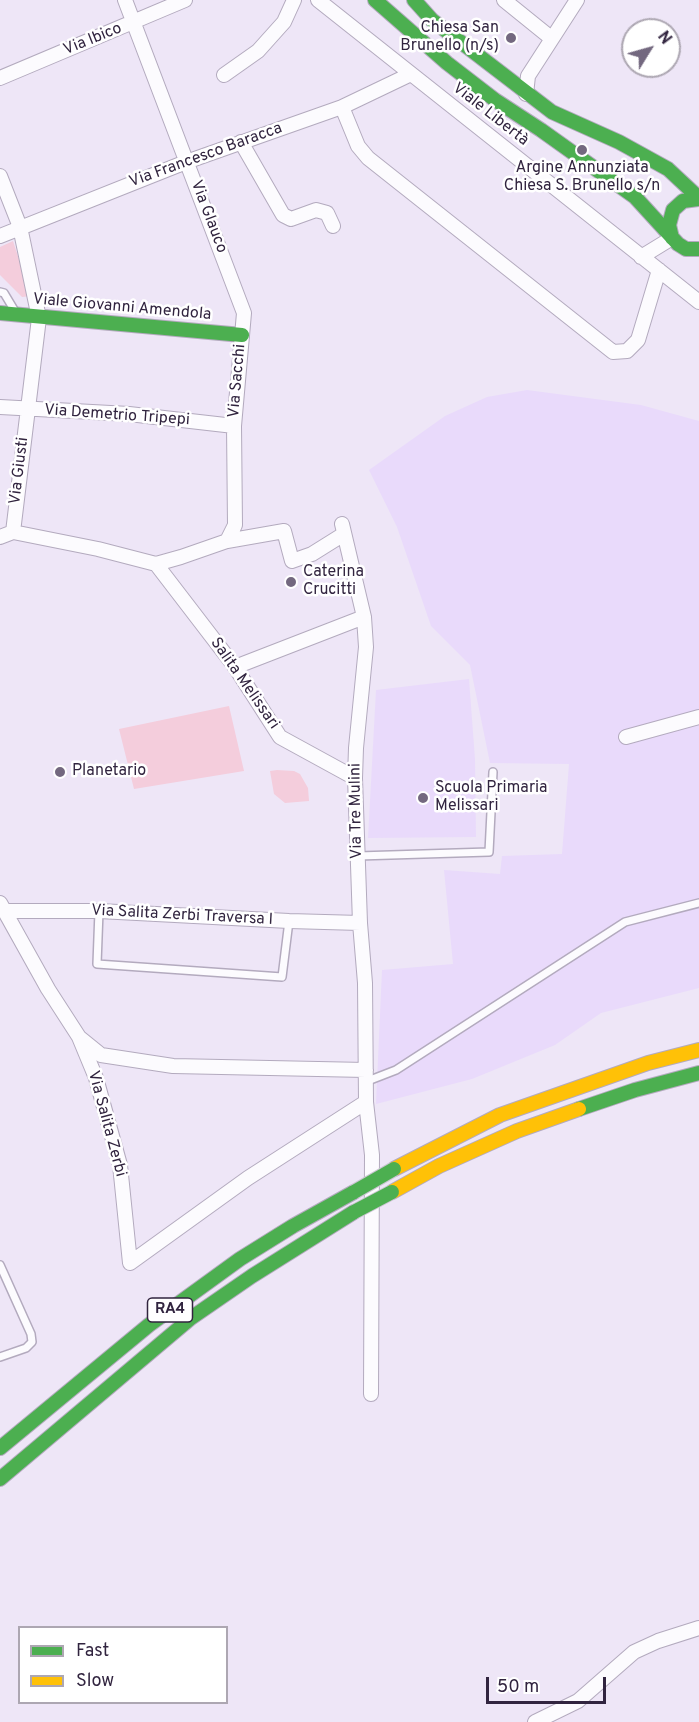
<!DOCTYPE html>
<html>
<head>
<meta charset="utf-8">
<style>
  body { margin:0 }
  #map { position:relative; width:699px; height:1722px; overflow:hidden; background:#eee6f7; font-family:Overpass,sans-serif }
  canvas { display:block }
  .legend { position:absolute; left:18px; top:1626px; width:210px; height:78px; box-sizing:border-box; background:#fff; border:2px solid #ada7b2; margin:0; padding:8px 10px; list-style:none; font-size:18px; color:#31243f }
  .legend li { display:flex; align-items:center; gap:12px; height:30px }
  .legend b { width:30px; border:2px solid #ada7b2 }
  .north { position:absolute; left:621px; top:18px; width:60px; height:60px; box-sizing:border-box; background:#fff; border:2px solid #ada7b2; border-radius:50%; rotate:53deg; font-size:16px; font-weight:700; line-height:24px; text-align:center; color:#31243f }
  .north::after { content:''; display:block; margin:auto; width:21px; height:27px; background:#73687f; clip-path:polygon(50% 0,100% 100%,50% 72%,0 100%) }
  .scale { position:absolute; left:486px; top:1677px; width:120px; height:27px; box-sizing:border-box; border:3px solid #31243f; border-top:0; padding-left:8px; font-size:18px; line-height:21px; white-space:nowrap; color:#31243f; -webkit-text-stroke:4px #fff; paint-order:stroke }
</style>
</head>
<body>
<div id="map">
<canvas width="699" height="1722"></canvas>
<ul class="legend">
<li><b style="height:8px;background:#4caf50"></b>Fast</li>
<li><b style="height:8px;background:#ffc107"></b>Slow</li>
</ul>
<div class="north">N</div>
<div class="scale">50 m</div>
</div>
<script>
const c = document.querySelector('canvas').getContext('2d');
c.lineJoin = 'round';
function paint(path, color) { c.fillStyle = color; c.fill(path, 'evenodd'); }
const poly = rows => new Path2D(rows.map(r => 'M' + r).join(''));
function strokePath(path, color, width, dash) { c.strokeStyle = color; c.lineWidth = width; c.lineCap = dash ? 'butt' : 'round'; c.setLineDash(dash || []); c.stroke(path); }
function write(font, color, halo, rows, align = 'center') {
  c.font = font + ' Overpass,sans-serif'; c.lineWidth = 5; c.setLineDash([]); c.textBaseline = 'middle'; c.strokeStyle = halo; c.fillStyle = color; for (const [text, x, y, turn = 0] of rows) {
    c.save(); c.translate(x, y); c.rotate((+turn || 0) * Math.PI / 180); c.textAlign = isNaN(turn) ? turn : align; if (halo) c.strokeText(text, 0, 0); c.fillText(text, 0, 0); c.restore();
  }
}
paint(poly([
  [527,390,641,405,699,421,699,988,601,1013,555,1045,472,1079,376,1104,382,970,453,964,444,870,500,874,502,856,562,854,569,764,490,763,470,665,431,626,397,527,369,470,445,416,487,397],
  [469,679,475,759,476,837,368,838,376,690]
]), '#e9dafb');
paint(poly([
  [13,241,31,296,22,297,0,275,0,247],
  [229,706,244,771,134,789,119,729],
  [277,770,294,771,300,774,308,788,309,801,285,803,274,794,270,771]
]), '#f4cddc');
const lane = poly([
  [0,292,4,293,16,313],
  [358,856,489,852,493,772],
  [99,911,97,964,282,977,289,921],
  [365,1082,396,1070,625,922,699,903],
  [0,1265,31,1334,32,1342,26,1348,0,1357]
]);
const street = poly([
  [318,0,699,302],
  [504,0,551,38],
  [224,75,258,51,284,22,294,0],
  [0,78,185,0],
  [526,94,528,76,577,0],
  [342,107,358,146,368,158,613,352,627,351,638,340,659,270],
  [241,142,283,215,291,219,316,210,327,213,333,226],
  [0,176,20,227,39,318,13,532],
  [0,236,186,162,342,107,411,74],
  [641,257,672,238],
  [0,407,129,414,234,426],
  [342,524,364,617,366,647,356,748,355,778,360,923,365,983,366,1102,372,1155,371,1394],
  [0,537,13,532,98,549,156,564,181,557,227,541,235,525,234,426,244,313,125,0],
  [227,541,284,531,292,561,312,554,344,534],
  [156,564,235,667,280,737,355,778],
  [235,667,364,617],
  [626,737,699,717],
  [0,903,48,989,79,1037,96,1078,120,1165,130,1263,248,1178,366,1102],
  [3,911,99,911,289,921,360,923],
  [80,1038,101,1055,173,1066,366,1070],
  [535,1722,578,1701,634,1652,658,1641,699,1628]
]);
const fast = poly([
  [375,0,447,63,495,100,541,130,635,197,678,244,686,249,699,249],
  [414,0,432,20,552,112,619,142,668,169,699,198],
  [672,238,669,225,673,210,683,201,699,199],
  [0,313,242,335],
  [579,1109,635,1090,699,1073],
  [0,1448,149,1325,240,1259,293,1226,354,1192],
  [0,1479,191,1318,252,1276,354,1212]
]);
const slow = poly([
  [394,1169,500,1115,648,1063,699,1050],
  [392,1192,439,1166,517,1131,579,1109]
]);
strokePath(lane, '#b3aabe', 10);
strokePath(street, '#b3aabe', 16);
strokePath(fast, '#b3aabe', 16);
strokePath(slow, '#b3aabe', 16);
strokePath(lane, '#fcfbfe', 7);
strokePath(street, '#fcfbfe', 14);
strokePath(fast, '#4caf50', 14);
strokePath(slow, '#ffc107', 14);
const fastBridge = poly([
  [354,1192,394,1169],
  [354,1212,392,1192]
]);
strokePath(fastBridge, '#cbc6d2', 16, []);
strokePath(fastBridge, '#4caf50', 14);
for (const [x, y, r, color] of [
  [511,38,6,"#73687f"],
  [582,150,6,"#73687f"],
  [291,582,6,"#73687f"],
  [60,772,6,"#73687f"],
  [423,798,6,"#73687f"]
]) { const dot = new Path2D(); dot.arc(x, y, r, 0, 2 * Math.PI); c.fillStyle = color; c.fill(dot); strokePath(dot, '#fff', 2); }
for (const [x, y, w] of [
  [170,1310,45]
]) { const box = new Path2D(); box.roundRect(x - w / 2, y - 12, w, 24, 4.5); c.fillStyle = '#fff'; c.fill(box); strokePath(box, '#31243f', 1.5); }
write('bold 15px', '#31243f', null, [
  ["RA4",170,1310]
]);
write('16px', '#31243f', '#fff', [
  ["Chiesa San",499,29,"right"],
  ["Brunello (n/s)",499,47,"right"],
  ["Argine Annunziata",582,169,"center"],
  ["Chiesa S. Brunello s/n",582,187,"center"],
  ["Caterina",303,573],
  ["Crucitti",303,591],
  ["Planetario",72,772],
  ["Scuola Primaria",435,789],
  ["Melissari",435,807]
], 'left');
write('16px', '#31243f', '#fff', [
  ["Via Ibico",93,40,-22],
  ["Viale Libertà",490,115,38],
  ["Via Francesco Baracca",206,156,-20],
  ["Via Glauco",208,217,69],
  ["Viale Giovanni Amendola",122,308,5],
  ["Via Sacchi",238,381,-85],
  ["Via Demetrio Tripepi",117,416,4],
  ["Via Giusti",20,471,-83],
  ["Salita Melissari",244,684,55],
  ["Via Tre Mulini",357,811,-91],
  ["Via Salita Zerbi Traversa I",182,916,3],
  ["Via Salita Zerbi",106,1124,75]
]);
</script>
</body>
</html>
